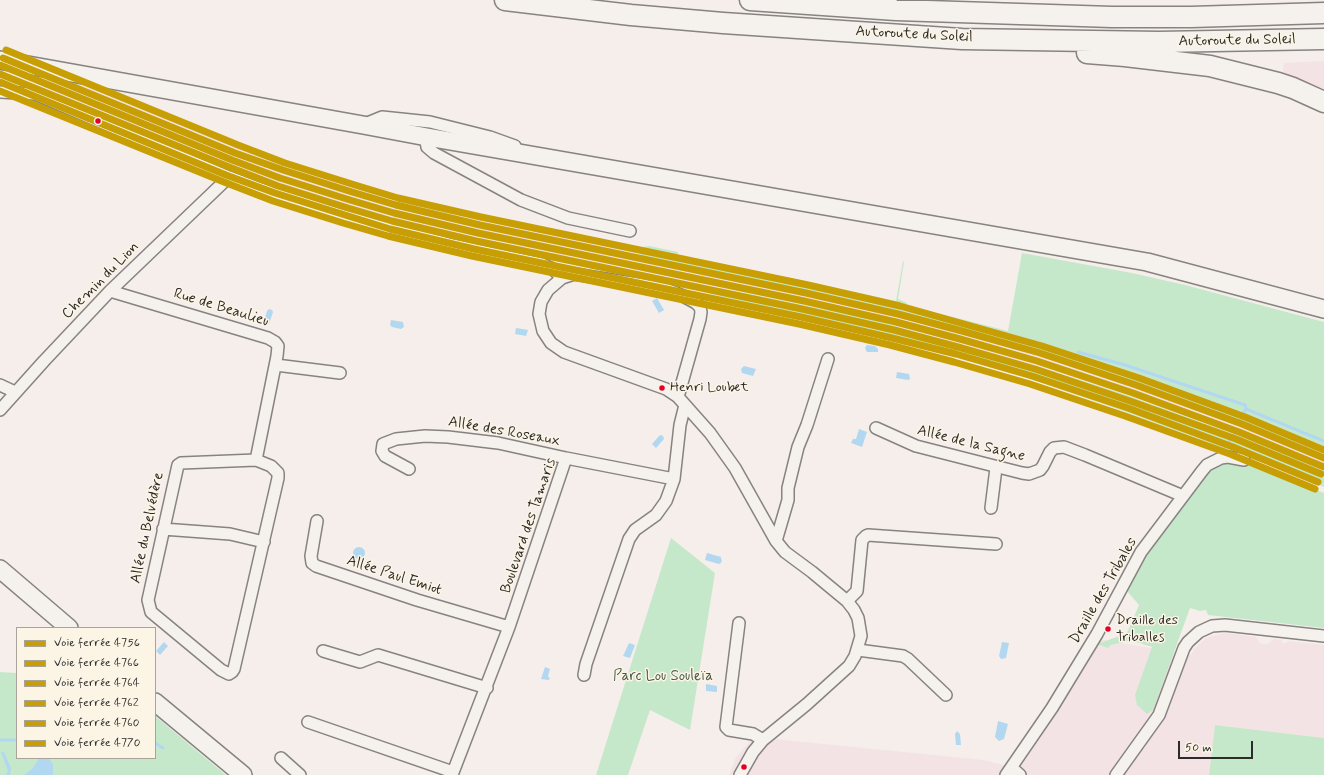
<!DOCTYPE html>
<html>
<head>
<meta charset="utf-8">
<style>
  body { margin:0 }
  #map { position:relative; width:1324px; height:775px; overflow:hidden; background:#f6eeea; font-family:Mynerve,sans-serif }
  canvas { display:block }
  .legend { position:absolute; left:16px; top:627px; width:140px; height:132px; box-sizing:border-box; background:#fcf5e5; border:1px solid #a8a49b; margin:0; padding:5px 7px; list-style:none; font-size:12px; color:#2b2b2b }
  .legend li { display:flex; align-items:center; gap:8px; height:20px }
  .legend b { width:20px; border:1px solid #a8a49b }
  .scale { position:absolute; left:1178px; top:741px; width:75px; height:18px; box-sizing:border-box; border:2px solid #2b2b2b; border-top:0; padding-left:5px; font-size:12px; line-height:14px; white-space:nowrap; color:#2b2b2b; -webkit-text-stroke:3px #fcf5e5; paint-order:stroke }
</style>
</head>
<body>
<div id="map">
<canvas width="1324" height="775"></canvas>
<ul class="legend">
<li><b style="height:5px;background:#c79e04"></b>Voie ferrée 4756</li>
<li><b style="height:5px;background:#c79e04"></b>Voie ferrée 4766</li>
<li><b style="height:5px;background:#c79e04"></b>Voie ferrée 4764</li>
<li><b style="height:5px;background:#c79e04"></b>Voie ferrée 4762</li>
<li><b style="height:5px;background:#c79e04"></b>Voie ferrée 4760</li>
<li><b style="height:5px;background:#c79e04"></b>Voie ferrée 4770</li>
</ul>
<div class="scale">50 m</div>
</div>
<script>
const c = document.querySelector('canvas').getContext('2d');
c.lineJoin = 'round';
function paint(path, color) { c.fillStyle = color; c.fill(path, 'evenodd'); }
const poly = rows => new Path2D(rows.map(r => 'M' + r).join(''));
function strokePath(path, color, width, dash) { c.strokeStyle = color; c.lineWidth = width; c.lineCap = dash ? 'butt' : 'round'; c.setLineDash(dash || []); c.stroke(path); }
function write(font, color, halo, rows, align = 'center') {
  c.font = font + ' Mynerve,sans-serif'; c.lineWidth = 3; c.setLineDash([]); c.textBaseline = 'middle'; c.strokeStyle = halo; c.fillStyle = color; for (const [text, x, y, turn = 0] of rows) {
    c.save(); c.translate(x, y); c.rotate((+turn || 0) * Math.PI / 180); c.textAlign = isNaN(turn) ? turn : align; if (halo) c.strokeText(text, 0, 0); c.fillText(text, 0, 0); c.restore();
  }
}
paint(poly([
  [1324,61,1324,89,1285,81,1283,73,1284,63],
  [45,79,66,81,98,90,263,154,355,185,455,210,585,238,734,276,826,294,893,310,1028,347,1157,389,1239,420,1324,455,1324,471,1269,447,1121,393,1042,368,870,319,745,293,702,285,696,288,620,272,591,262,566,257,561,260,556,259,555,263,486,249,438,237,327,205,263,185,225,171,108,119,107,116,38,86],
  [1226,633,1256,637,1260,643,1264,644,1268,644,1274,639,1282,640,1282,643,1287,643,1287,641,1324,645,1324,738,1215,725,1209,775,729,775,736,757,754,737,983,760,1007,766,1045,709,1087,637,1191,655,1195,648,1206,638,1212,636]
]), '#f3e3e5');
paint(poly([
  [649,246,678,252,677,260,734,272,787,277,896,301,903,261,904,262,898,299,907,303,906,305,1008,331,1022,253,1132,273,1185,285,1324,322,1324,455,1240,421,1157,389,1028,347,898,311,826,294,640,258,642,247],
  [711,287,745,293,870,319,1042,368,1121,393,1269,447,1324,471,1324,487,1274,465,1226,454,1213,448,1210,443,1123,411,990,365,968,355,900,338,891,338,889,340,806,316,709,294],
  [1240,462,1279,474,1324,493,1324,628,1208,615,1206,610,1200,611,1190,608,1153,710,1147,714,1137,705,1135,695,1152,647,1133,641,1127,641,1111,645,1108,648,1097,644,1125,634,1128,631,1139,605,1127,591,1140,563,1200,477,1216,463],
  [671,538,715,573,690,730,650,710,628,775,596,775],
  [0,672,17,673,17,758,155,758,155,716,226,775,0,775],
  [1215,725,1324,738,1324,775,1209,775]
]), '#c6e8ca');
paint(poly([
  [657,298,664,310,659,313,652,301],
  [269,309,272,310,273,312,269,324,264,322,267,311],
  [391,320,403,322,404,327,401,329,392,327,390,325],
  [516,328,528,330,526,336,515,334],
  [867,345,875,346,878,349,878,352,867,352,865,348],
  [744,366,756,369,753,376,742,373,741,369],
  [897,372,909,374,910,379,908,380,896,378],
  [859,429,867,432,862,447,851,443,853,439,856,439],
  [660,435,663,436,664,439,656,448,652,444],
  '353 553a6 6 0 1 1 12 0a6 6 0 1 1-12 0Z',
  [707,553,721,557,721,559,722,560,721,563,719,564,705,560],
  [164,642,168,646,160,655,156,651],
  [1002,642,1009,643,1006,658,1001,659,999,656],
  [629,643,635,645,630,658,623,656],
  [545,667,550,669,548,676,550,679,548,680,541,679],
  [706,684,717,686,717,692,706,691],
  [998,721,1008,724,1004,739,999,741,995,737],
  [957,731,960,734,961,745,956,745,955,734],
  [1,752,4,752,11,768,10,775,6,775,8,771],
  [39,758,47,758,50,760,53,764,53,775,24,775,33,768]
]), '#b1d8f0');
strokePath(poly([
  [1078,352,1125,365,1245,405,1246,408,1240,421],
  [1246,409,1324,441],
  [1223,450,1234,435],
  [0,740,17,740],
  [155,743,163,748]
]), '#b1d8f0', 3);
const minor = poly([
  [0,92,35,94,229,177,258,188,341,215,453,245,542,264,553,269,562,278],
  [365,124,382,117,430,122,490,137,515,146],
  [427,137,426,141,427,147,434,153,521,200,568,218,630,231],
  [110,291,268,338,275,342,278,346,277,356,256,460],
  [276,365,340,373],
  [0,385,15,392],
  [678,397,700,319,701,312,700,307,696,303,681,295,663,288,574,274,562,278,548,290,541,302,539,314,543,331,551,343,564,352,666,389,678,397,710,433,735,468,776,541,785,552,812,572,847,601,854,610,858,618,861,636,855,656,849,666,807,704,763,740,753,752,740,775],
  [0,410,44,361,110,291,229,177],
  [876,428,916,446,1022,473,1029,474,1040,470,1043,466,1050,452,1054,448,1064,447,1085,455,1183,496],
  [256,460,271,466,278,473,278,478,234,669,232,672,229,674,221,670,151,612,148,600,178,465,181,463,256,460],
  [409,469,385,456,382,451,383,444,396,439,425,436,448,437,498,443,566,458],
  [991,508,996,468],
  [317,521,311,556,312,563,316,566,417,600,509,627],
  [163,529,230,534,264,542],
  [776,541,788,500,788,488,798,447,807,425,828,359],
  [847,601,857,591,862,540,866,536,868,535,996,544],
  [739,623,726,727,729,730,753,734,763,740],
  [858,650,903,656,908,659,946,695],
  [323,651,360,662,378,655,487,688],
  [584,675,586,664,629,539,635,530,656,515,666,501,674,479],
  [308,722,453,772],
  [281,758,300,775],
  [1012,768,1020,775],
  [452,775,509,627,566,458,674,479,680,425,685,405],
  [1006,775,1052,708,1097,634,1141,552,1202,471,1207,465,1221,458,1228,457,1244,460],
  [1116,775,1159,715,1184,648,1188,642,1199,632,1212,626,1225,625,1324,636]
]);
const primary = poly([
  [0,60,363,125,427,137,1147,262,1324,309],
  [0,569,69,628],
  [155,702,243,775]
]);
const motorway = poly([
  [505,0,631,15,723,23,962,39,1159,42,1324,39],
  [750,0,896,10,1112,17,1191,17,1324,13],
  [1087,53,1125,56,1210,66,1278,83,1293,88,1324,102]
]);
strokePath(minor, '#868381', 14);
strokePath(primary, '#868381', 20);
strokePath(motorway, '#868381', 23);
strokePath(minor, '#f5f1ec', 11);
strokePath(primary, '#f5f1ec', 17);
strokePath(motorway, '#f5f1ec', 20);
strokePath(poly([
  [0,65,232,160,280,178,350,200,394,213,478,233,804,301,896,322,960,339,1037,361,1133,393,1239,432,1324,467]
]), '#c79e04', 7);
strokePath(poly([
  [0,74,229,167,278,186,348,208,392,221,476,241,802,309,894,330,958,347,1035,369,1130,401,1236,439,1321,474]
]), '#c79e04', 7);
strokePath(poly([
  [3,58,235,153,283,170,352,192,396,205,480,225,806,293,898,314,962,331,1040,353,1136,385,1242,424,1324,458]
]), '#c79e04', 7);
strokePath(poly([
  [0,82,226,175,275,193,345,215,390,229,474,249,801,317,892,338,956,354,1032,376,1128,408,1233,447,1318,482]
]), '#c79e04', 7);
strokePath(poly([
  [6,50,238,145,285,163,355,185,398,198,481,217,808,285,900,306,964,324,1042,346,1139,378,1245,417,1324,450]
]), '#c79e04', 7);
strokePath(poly([
  [0,91,224,182,273,201,343,223,388,236,472,256,799,324,890,345,954,362,1030,384,1125,416,1230,454,1315,489]
]), '#c79e04', 7);
for (const [x, y, r, color] of [
  [98,121,3.5,"#e4002b"],
  [662,388,3.5,"#e4002b"],
  [1108,629,3.5,"#e4002b"],
  [744,767,3.5,"#e4002b"]
]) { const dot = new Path2D(); dot.arc(x, y, r, 0, 2 * Math.PI); c.fillStyle = color; c.fill(dot); strokePath(dot, '#fcf5e5', 1.5); }
write('14px', '#2b2b2b', '#fcf5e5', [
  ["Henri Loubet",670,388],
  ["Draille des",1116,621],
  ["Triballes",1116,638]
], 'left');
write('15px', '#2b2b2b', '#fcf5e5', [
  ["Autoroute du Soleil",914,35,3],
  ["Autoroute du Soleil",1237,41,-1],
  ["Chemin du Lion",101,281,-45],
  ["Rue de Beaulieu",221,308,17],
  ["Allée des Roseaux",504,432,10],
  ["Allée de la Sagne",971,444,14],
  ["Boulevard des Tamaris",529,526,-71],
  ["Allée du Belvédère",148,528,-78],
  ["Allée Paul Emiot",394,576,18],
  ["Draille des Tribales",1104,591,-60]
]);
write('15px', '#48594c', '#fcf5e5', [
  ["Parc Lou Souleïa",663,677]
]);
</script>
</body>
</html>
